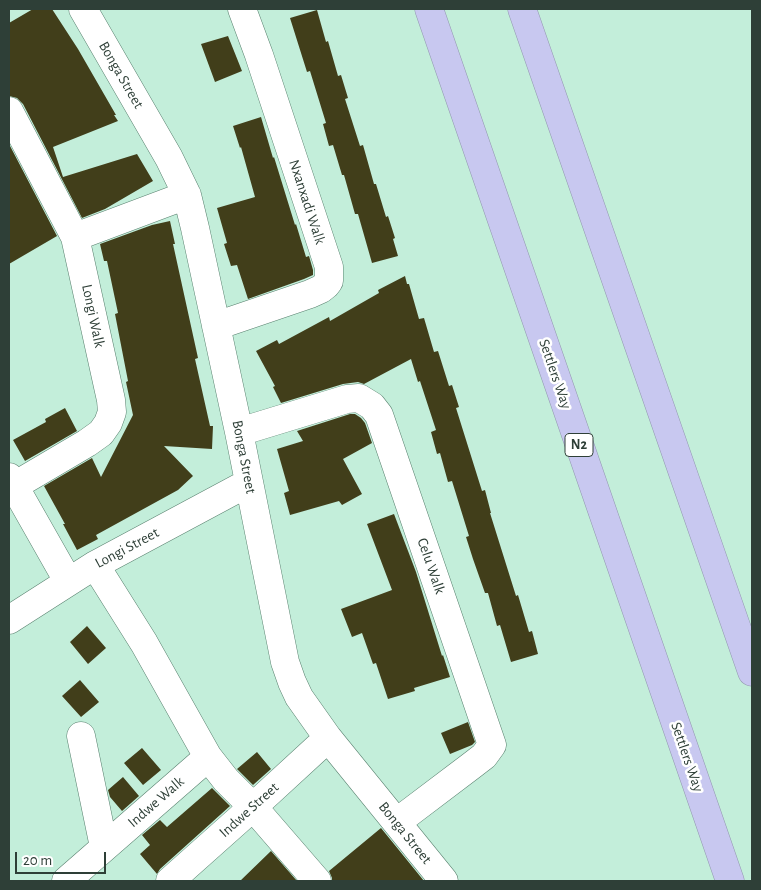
<!DOCTYPE html>
<html>
<head>
<meta charset="utf-8">
<style>
  body { margin:0 }
  #map { position:relative; width:761px; height:890px; overflow:hidden; background:#c3eeda; font-family:"Alegreya Sans",sans-serif }
  canvas { display:block }
  .frame { position:absolute; inset:0; border:10px solid #2e3f37; pointer-events:none }
  .scale { position:absolute; left:15px; top:852px; width:91px; height:22px; box-sizing:border-box; border:2px solid #2e3f37; border-top:0; padding-left:6px; font-size:15px; line-height:18px; white-space:nowrap; color:#2e3f37; -webkit-text-stroke:4px #fff; paint-order:stroke }
</style>
</head>
<body>
<div id="map">
<canvas width="761" height="890"></canvas>
<div class="frame"></div>
<div class="scale">20 m</div>
</div>
<script>
const c = document.querySelector('canvas').getContext('2d');
c.lineJoin = 'round';
function paint(path, color) { c.fillStyle = color; c.fill(path, 'evenodd'); }
const poly = rows => new Path2D(rows.map(r => 'M' + r).join(''));
function strokePath(path, color, width, dash) { c.strokeStyle = color; c.lineWidth = width; c.lineCap = dash ? 'butt' : 'round'; c.setLineDash(dash || []); c.stroke(path); }
function write(font, color, halo, rows, align = 'center') {
  c.font = font + ' "Alegreya Sans",sans-serif'; c.lineWidth = 5; c.setLineDash([]); c.textBaseline = 'middle'; c.strokeStyle = halo; c.fillStyle = color; for (const [text, x, y, turn = 0] of rows) {
    c.save(); c.translate(x, y); c.rotate((+turn || 0) * Math.PI / 180); c.textAlign = isNaN(turn) ? turn : align; if (halo) c.strokeText(text, 0, 0); c.fillText(text, 0, 0); c.restore();
  }
}
paint(poly([
  [33,9,52,9,78,49,116,115,114,115,118,121,53,147,63,177,137,154,153,181,105,209,82,218,23,104,17,98,9,96,9,23],
  [317,10,326,42,328,41,338,76,341,75,348,98,345,99,360,146,363,145,374,184,376,184,386,217,388,216,395,238,393,239,398,256,372,263,358,214,355,214,344,175,342,175,333,145,329,146,323,124,326,123,310,71,307,72,290,18],
  [228,36,242,71,215,82,201,44],
  [261,117,273,158,274,157,295,225,296,224,306,257,309,256,313,270,313,275,304,279,248,299,237,265,231,266,224,244,227,243,217,208,255,197,241,147,240,148,233,126],
  [9,144,57,236,9,264],
  [170,221,175,244,173,244,198,358,195,359,210,426,213,426,212,449,164,446,193,476,178,490,96,535,98,539,77,550,63,524,65,524,44,486,92,458,101,477,133,415,126,382,128,381,115,314,118,313,107,261,104,261,100,244,152,225],
  [405,276,407,284,409,284,419,319,424,318,434,352,438,351,449,386,452,385,459,407,456,408,482,491,485,490,491,513,490,513,516,596,518,595,529,632,532,631,538,654,511,662,500,625,497,626,488,593,485,593,473,559,466,537,469,536,452,481,448,482,440,453,437,454,431,432,436,430,420,381,418,382,411,359,364,384,358,382,343,384,281,403,273,387,275,386,256,351,277,340,279,344,329,317,330,321,379,293,378,290],
  [65,408,77,431,25,461,13,440,46,422,45,419],
  [350,414,355,414,361,418,365,423,372,443,343,459,362,494,342,505,339,501,290,515,284,493,289,491,277,449,303,441,297,431],
  [394,514,416,572,442,656,443,655,450,677,414,688,415,691,388,699,376,663,373,664,362,633,352,637,341,609,392,590,367,524],
  [87,626,106,648,88,664,70,642],
  [80,680,99,702,81,717,62,696],
  [468,722,475,742,472,745,450,754,441,733],
  [142,748,161,770,143,785,124,763],
  [257,752,271,769,253,785,237,769],
  [123,777,139,796,122,811,110,797,108,790],
  [212,788,230,806,160,869,157,874,140,854,150,845,142,835,160,820,167,827],
  [381,828,424,881,332,881,332,878,329,871],
  [271,851,297,881,240,881]
]), '#413e1a');
const minor = poly([
  [83,9,169,158,187,195,195,228,239,432,285,662,292,682,299,697,328,738,444,881],
  [9,111,75,237,111,400,112,412,108,423,101,433,87,443,9,489],
  [75,237,187,195],
  [216,326,310,294,321,289,326,285,329,281,329,267,259,55,242,9],
  [239,432,347,399,359,398,372,406,379,415,492,745,484,756,471,766,397,822],
  [9,477,68,581],
  [95,565,144,643,208,757,226,780,253,807,317,881],
  [9,620,95,565,248,483],
  [81,736,104,847],
  [66,881,208,757],
  [170,881,253,807,328,738]
]);
const highway = poly([
  [429,9,730,881],
  [522,9,752,672]
]);
strokePath(minor, '#59816f', 29);
strokePath(highway, '#9298af', 29);
strokePath(minor, '#fff', 28);
strokePath(highway, '#c8c8f0', 28);
for (const [x, y, w] of [
  [579,445,28]
]) { const box = new Path2D(); box.roundRect(x - w / 2, y - 11.5, w, 23, 4); c.fillStyle = '#fff'; c.fill(box); strokePath(box, '#2e3f37', 1); }
write('bold 14px', '#2e3f37', null, [
  ["N2",579,445]
]);
write('15px', '#2e3f37', '#fff', [
  ["Bonga Street",121,75,60],
  ["Nxanxadi Walk",307,202,72],
  ["Longi Walk",93,316,78],
  ["Settlers Way",555,374,71],
  ["Bonga Street",244,457,79],
  ["Longi Street",127,548,-28],
  ["Celu Walk",431,566,71],
  ["Settlers Way",687,757,71],
  ["Indwe Walk",156,802,-41],
  ["Indwe Street",249,810,-42],
  ["Bonga Street",405,833,51]
]);
</script>
</body>
</html>
